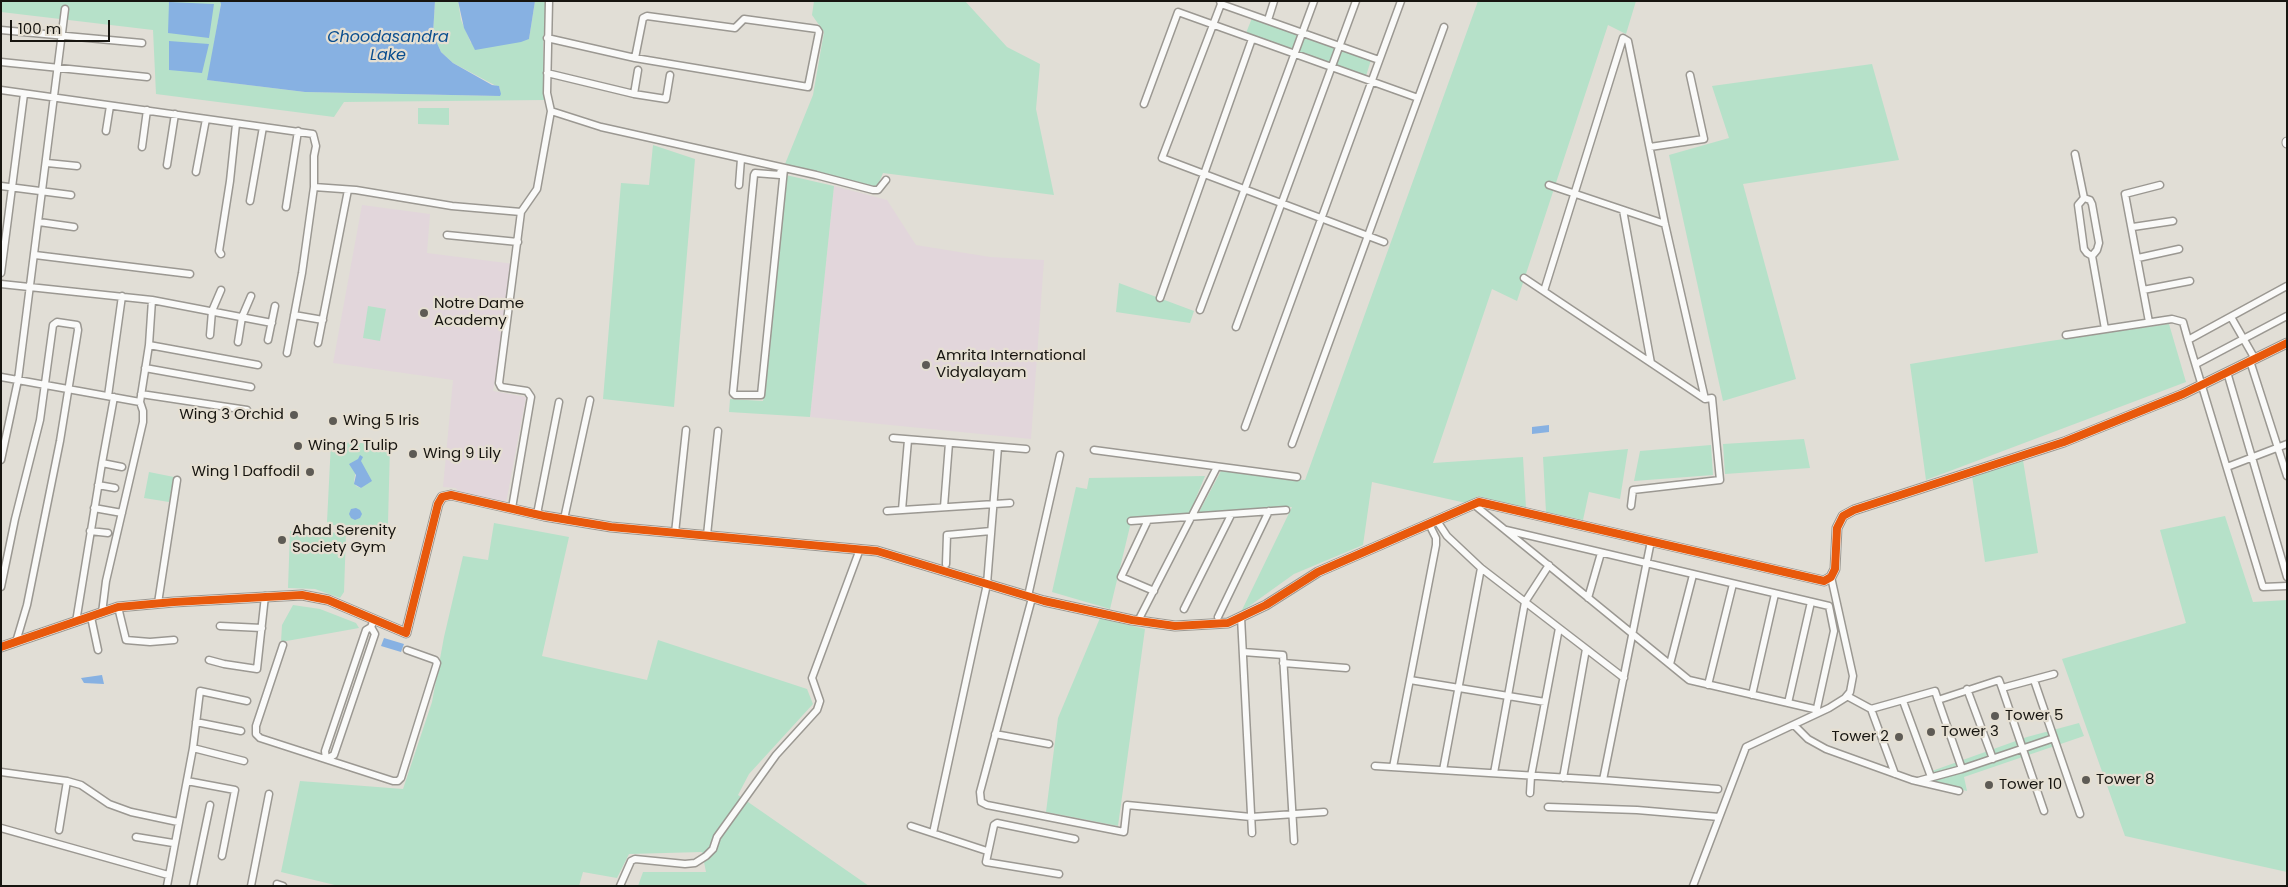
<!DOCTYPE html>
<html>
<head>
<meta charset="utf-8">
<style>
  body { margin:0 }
  #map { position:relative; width:2288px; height:887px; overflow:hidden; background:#e1ded6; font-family:Poppins,sans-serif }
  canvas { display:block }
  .frame { position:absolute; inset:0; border:2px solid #171510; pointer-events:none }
  .scale { position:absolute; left:10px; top:20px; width:100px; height:22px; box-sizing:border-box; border:2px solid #171510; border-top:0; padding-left:6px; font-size:15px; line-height:18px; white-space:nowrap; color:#171510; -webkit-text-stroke:4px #e5dfd2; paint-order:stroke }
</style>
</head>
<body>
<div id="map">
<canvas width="2288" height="887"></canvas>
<div class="frame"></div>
<div class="scale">100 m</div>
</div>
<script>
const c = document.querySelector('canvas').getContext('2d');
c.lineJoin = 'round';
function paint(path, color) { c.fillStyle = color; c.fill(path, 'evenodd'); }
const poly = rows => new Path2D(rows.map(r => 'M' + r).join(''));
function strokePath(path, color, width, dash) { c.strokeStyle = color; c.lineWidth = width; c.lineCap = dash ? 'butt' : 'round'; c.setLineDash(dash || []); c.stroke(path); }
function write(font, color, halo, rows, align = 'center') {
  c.font = font + ' Poppins,sans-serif'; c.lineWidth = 4.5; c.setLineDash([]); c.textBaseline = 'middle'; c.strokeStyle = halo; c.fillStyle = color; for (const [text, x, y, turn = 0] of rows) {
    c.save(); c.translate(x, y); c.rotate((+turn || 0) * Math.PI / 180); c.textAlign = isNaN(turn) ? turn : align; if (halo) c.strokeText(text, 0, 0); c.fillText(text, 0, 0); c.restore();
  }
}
paint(poly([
  [834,186,887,200,916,245,990,257,1044,260,1031,439,810,417],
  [362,205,430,214,427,253,514,264,493,391,526,397,506,503,460,494,456,488,443,487,453,380,333,363]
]), '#e2d6db');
paint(poly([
  [1,1,220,1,221,3,208,80,305,92,500,96,500,88,453,63,441,52,433,34,435,1,458,1,461,20,471,43,529,39,535,1,546,1,543,46,545,100,344,102,334,117,156,94,153,30,1,12],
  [814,1,965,1,1007,47,1040,64,1036,109,1054,195,883,173,877,187,785,164,813,95,824,32,812,15],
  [1478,1,1636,1,1626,34,1608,25,1517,301,1492,289,1433,463,1523,457,1526,508,1478,496,1466,503,1372,482,1363,545,1294,574,1241,612,1292,507,1198,514,1221,471,1305,480],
  [1252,18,1371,60,1366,76,1246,33],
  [1872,64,1899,160,1743,184,1796,379,1723,401,1669,155,1729,138,1712,86],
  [418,108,449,108,449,125,418,124],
  [653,145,695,159,674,407,603,399,621,183,649,185],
  [786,175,834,186,810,417,729,412,730,399,763,401],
  [1119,283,1194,311,1190,323,1116,312],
  [368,306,386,309,380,341,363,338],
  [2169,324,2186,382,1926,480,1910,364,2050,341],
  [1804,439,1810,468,1725,474,1723,444],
  [331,442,388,444,390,446,388,523,386,526,329,525,327,522],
  [358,459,363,486,361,488,356,486,354,481],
  [1711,445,1713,475,1634,481,1640,451],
  [1628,449,1620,499,1589,492,1583,520,1546,512,1543,457],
  [2023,460,2038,553,1985,562,1972,476],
  [149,472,174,477,169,502,144,498],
  [1205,476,1189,515,1132,518,1110,609,1052,592,1076,487,1087,489,1089,478],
  [2225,516,2253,602,2287,600,2287,872,2125,836,2062,659,2186,623,2160,530],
  [494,523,569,537,542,656,647,680,658,640,807,689,813,704,749,774,738,795,869,886,638,886,643,872,706,872,702,852,629,854,617,878,583,872,579,886,339,886,281,872,300,781,403,789,432,702,444,637,463,556,488,560],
  [290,531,346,533,344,592,340,598,315,589,288,588],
  [293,605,320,609,356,623,359,628,281,642,282,625],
  [1100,618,1145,629,1118,826,1046,812,1058,718],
  [2079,723,2084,736,1964,777,1967,791,1934,783,1932,771,2027,737]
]), '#b6e1c9');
paint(poly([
  [220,1,435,1,433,34,441,52,453,63,492,85,499,86,501,94,500,96,305,92,207,80,221,4],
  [458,1,535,1,529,39,521,42,475,50,464,28],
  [169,2,214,4,209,38,168,33],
  [169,41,209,44,202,73,169,70],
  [1549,425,1549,432,1532,434,1532,427],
  [360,455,363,457,361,461,372,481,361,488,354,484,356,475,349,464,358,459],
  [356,508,360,510,362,514,360,518,355,520,351,518,349,514,351,509],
  [384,638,404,644,401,652,381,646],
  [102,675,104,684,84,683,81,678]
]), '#87b1e2');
const street = poly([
  [1220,1,1221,4,1162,158,1384,242],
  [1221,4,1379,60],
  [1268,20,1274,1],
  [1,30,142,43],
  [547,38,635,58,808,87,819,32,817,29,744,19,735,28,647,16,643,18,635,58],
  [1,62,147,77],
  [547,73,634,94,666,99,670,75],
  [1,90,313,134,316,146,314,156,314,187,302,273,287,353],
  [634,94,638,70],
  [1144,104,1178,12,1418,98],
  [551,111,601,127,816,175,873,190,878,190,886,180],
  [106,131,110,106],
  [142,147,147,110],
  [1650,147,1704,139,1690,75],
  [2075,154,2084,198,2090,200,2092,204,2099,243,2097,250,2092,256,2105,329],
  [47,163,77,166],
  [167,165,175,114],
  [781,168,780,175,755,173,754,175,733,393,735,395,761,395,784,169],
  [196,172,206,119],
  [739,185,741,159],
  [1549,185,1665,224],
  [1,186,71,195],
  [314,187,356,190,452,206,521,212],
  [2084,198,2078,205,2084,249,2087,253,2092,256],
  [250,201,263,127],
  [286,207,298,131],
  [1623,210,1651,363],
  [39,222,74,227],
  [2133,227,2173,221],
  [447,235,518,242],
  [221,254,219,251,230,181,236,124],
  [35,255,190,274],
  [2138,258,2179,249],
  [1,273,24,94],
  [1524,278,1705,399,1712,398,1720,480,1633,490,1631,506],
  [1,284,152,300,272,323],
  [2287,286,2188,340,2263,587,2287,586],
  [2143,290,2190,281],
  [1544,291,1623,38,1628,41,1665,224,1705,399],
  [1160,298,1252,39],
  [1200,310,1314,1],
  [294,315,323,320],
  [2231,317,2255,359],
  [2149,322,2125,194,2160,185],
  [1236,327,1356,1],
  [210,335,212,311,221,290],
  [2066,335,2172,319,2183,322,2188,340],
  [268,340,275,306],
  [238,342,242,317,251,296],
  [318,343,348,190],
  [149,345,258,365],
  [2250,361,2287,476],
  [2196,364,2287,316],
  [145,368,251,387],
  [2227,372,2287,577],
  [1,377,140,402],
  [141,394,247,410],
  [108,396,122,296],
  [114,397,102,463,122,467],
  [1245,427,1401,1],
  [893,438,1026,449],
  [1292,444,1444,27],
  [1094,450,1297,477],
  [1,460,18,380,65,9],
  [2227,467,2287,444],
  [98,485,115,488],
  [944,507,949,443],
  [1477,507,1689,680,1814,709,1817,708,1834,631,1829,606,1506,530],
  [94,508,122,513],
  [512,508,531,397,527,391,501,387,499,383,521,212,537,189,551,111,547,93,549,1],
  [902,510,908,440],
  [887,511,1010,503],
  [537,514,559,402],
  [564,519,590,400],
  [1148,520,1121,577,1154,591],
  [1131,521,1286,510],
  [1437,521,1447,536,1481,568,1624,678],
  [90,531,108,533],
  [675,533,686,430],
  [707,535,718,431],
  [1651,541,1603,780,1718,789],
  [946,564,947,535,991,531],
  [1,587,15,519,40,420,53,325,57,322,77,325,78,330,60,441,27,605,16,642],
  [1028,596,1060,455],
  [1032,598,980,792,981,802,987,805,1124,832,1127,805,1251,817,1324,812],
  [1588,598,1601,553],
  [158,603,177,480],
  [118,607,126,640,150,642,174,640],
  [1184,609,1231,515],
  [102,613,106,581,143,422,143,411,140,402,149,345,152,300],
  [91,617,98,650],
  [1218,617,1269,511],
  [1241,617,1252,833],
  [1138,621,1217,467],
  [76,622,102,463],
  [220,626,262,628],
  [371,627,375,634,334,755,326,759,325,751,366,630,371,627,374,620],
  [283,645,256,726,256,734,260,738,393,781,398,781,401,778,437,663,435,660,407,650],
  [1243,652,1283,655,1294,841],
  [209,660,224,664,257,669,265,596],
  [1283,663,1346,668],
  [1670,664,1693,575],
  [1410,680,1545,702],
  [2034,680,2080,814],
  [1708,685,1733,584],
  [2002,688,2044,811],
  [1967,689,1993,759],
  [1752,695,1775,594],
  [1847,696,1871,709],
  [1938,700,1962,769],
  [1903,701,1931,777],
  [1788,703,1811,602],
  [196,722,241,731],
  [1794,725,1808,739,1826,749,1912,780,1959,791],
  [995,734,1049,744],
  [193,748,244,761],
  [1375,766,1603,780],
  [1393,767,1436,545,1436,538,1429,524],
  [1443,770,1481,568],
  [1,772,67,781,81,785,109,804,131,812,178,822],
  [1494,773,1525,602,1549,565],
  [1895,774,1871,709,1935,691,1938,700,1999,680,2002,688,2054,674],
  [1563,778,1586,649],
  [187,781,235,790,222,856],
  [1918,781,1962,769,2054,738],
  [1530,793,1531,776,1559,628],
  [1548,807,1637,810,1719,817],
  [911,826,987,851],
  [1,828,168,875],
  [59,830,67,781],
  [933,833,987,584,998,447],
  [136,837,173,843],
  [1059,874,986,862,994,825,997,823,1075,839],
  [167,886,193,748,200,691,247,701],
  [193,886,210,805],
  [251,886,269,794],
  [277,886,277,884,283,886],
  [620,886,631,861,635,859,685,864,695,863,706,856,713,849,717,837,776,755,817,710,820,701,812,678,860,549],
  [1693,886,1746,747,1829,708,1845,698,1850,692,1853,676,1831,577]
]);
const secondary = poly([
  [2287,142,2287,143],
  [1,647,118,607,174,602,302,595,328,600,406,633,438,504,442,497,451,495,544,516,611,527,877,551,1044,601,1132,620,1175,626,1228,623,1266,605,1318,572,1479,502,1824,581,1831,577,1835,569,1837,528,1843,516,1854,510,2064,442,2183,394,2287,343]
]);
strokePath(street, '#9b9892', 9);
strokePath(secondary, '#9b9892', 11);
strokePath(street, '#fafaf9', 6);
strokePath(secondary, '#fafaf9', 9);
strokePath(poly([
  [1,647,118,607,174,602,302,595,328,600,406,633,438,504,442,497,451,495,544,516,611,527,877,551,1044,601,1132,620,1175,626,1228,623,1266,605,1318,572,1479,502,1824,581,1831,577,1835,569,1837,528,1843,516,1854,510,2064,442,2183,394,2287,343]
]), '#e8590c', 8);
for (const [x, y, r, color] of [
  [424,313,5,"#5e5b55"],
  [926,365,5,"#5e5b55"],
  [294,415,5,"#5e5b55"],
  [333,421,5,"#5e5b55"],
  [298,446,5,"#5e5b55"],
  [413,454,5,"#5e5b55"],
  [310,472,5,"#5e5b55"],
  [282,540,5,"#5e5b55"],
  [1995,716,5,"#5e5b55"],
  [1931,732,5,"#5e5b55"],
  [1899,737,5,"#5e5b55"],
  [2086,780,5,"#5e5b55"],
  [1989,785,5,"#5e5b55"]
]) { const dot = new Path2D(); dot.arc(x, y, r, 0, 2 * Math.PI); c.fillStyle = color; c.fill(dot); strokePath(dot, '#e5dfd2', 2); }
write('15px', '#171510', '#e5dfd2', [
  ["Notre Dame",434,304],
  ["Academy",434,321],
  ["Amrita International",936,356],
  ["Vidyalayam",936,373],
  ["Wing 3 Orchid",284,415,"right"],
  ["Wing 5 Iris",343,421],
  ["Wing 2 Tulip",308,446],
  ["Wing 9 Lily",423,454],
  ["Wing 1 Daffodil",300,472,"right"],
  ["Ahad Serenity",292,531],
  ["Society Gym",292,548],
  ["Tower 5",2005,716],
  ["Tower 3",1941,732],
  ["Tower 2",1889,737,"right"],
  ["Tower 8",2096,780],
  ["Tower 10",1999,785]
], 'left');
write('italic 16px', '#0a4e8f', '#e5dfd2', [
  ["Choodasandra",388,38],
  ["Lake",388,56]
]);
</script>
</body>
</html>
